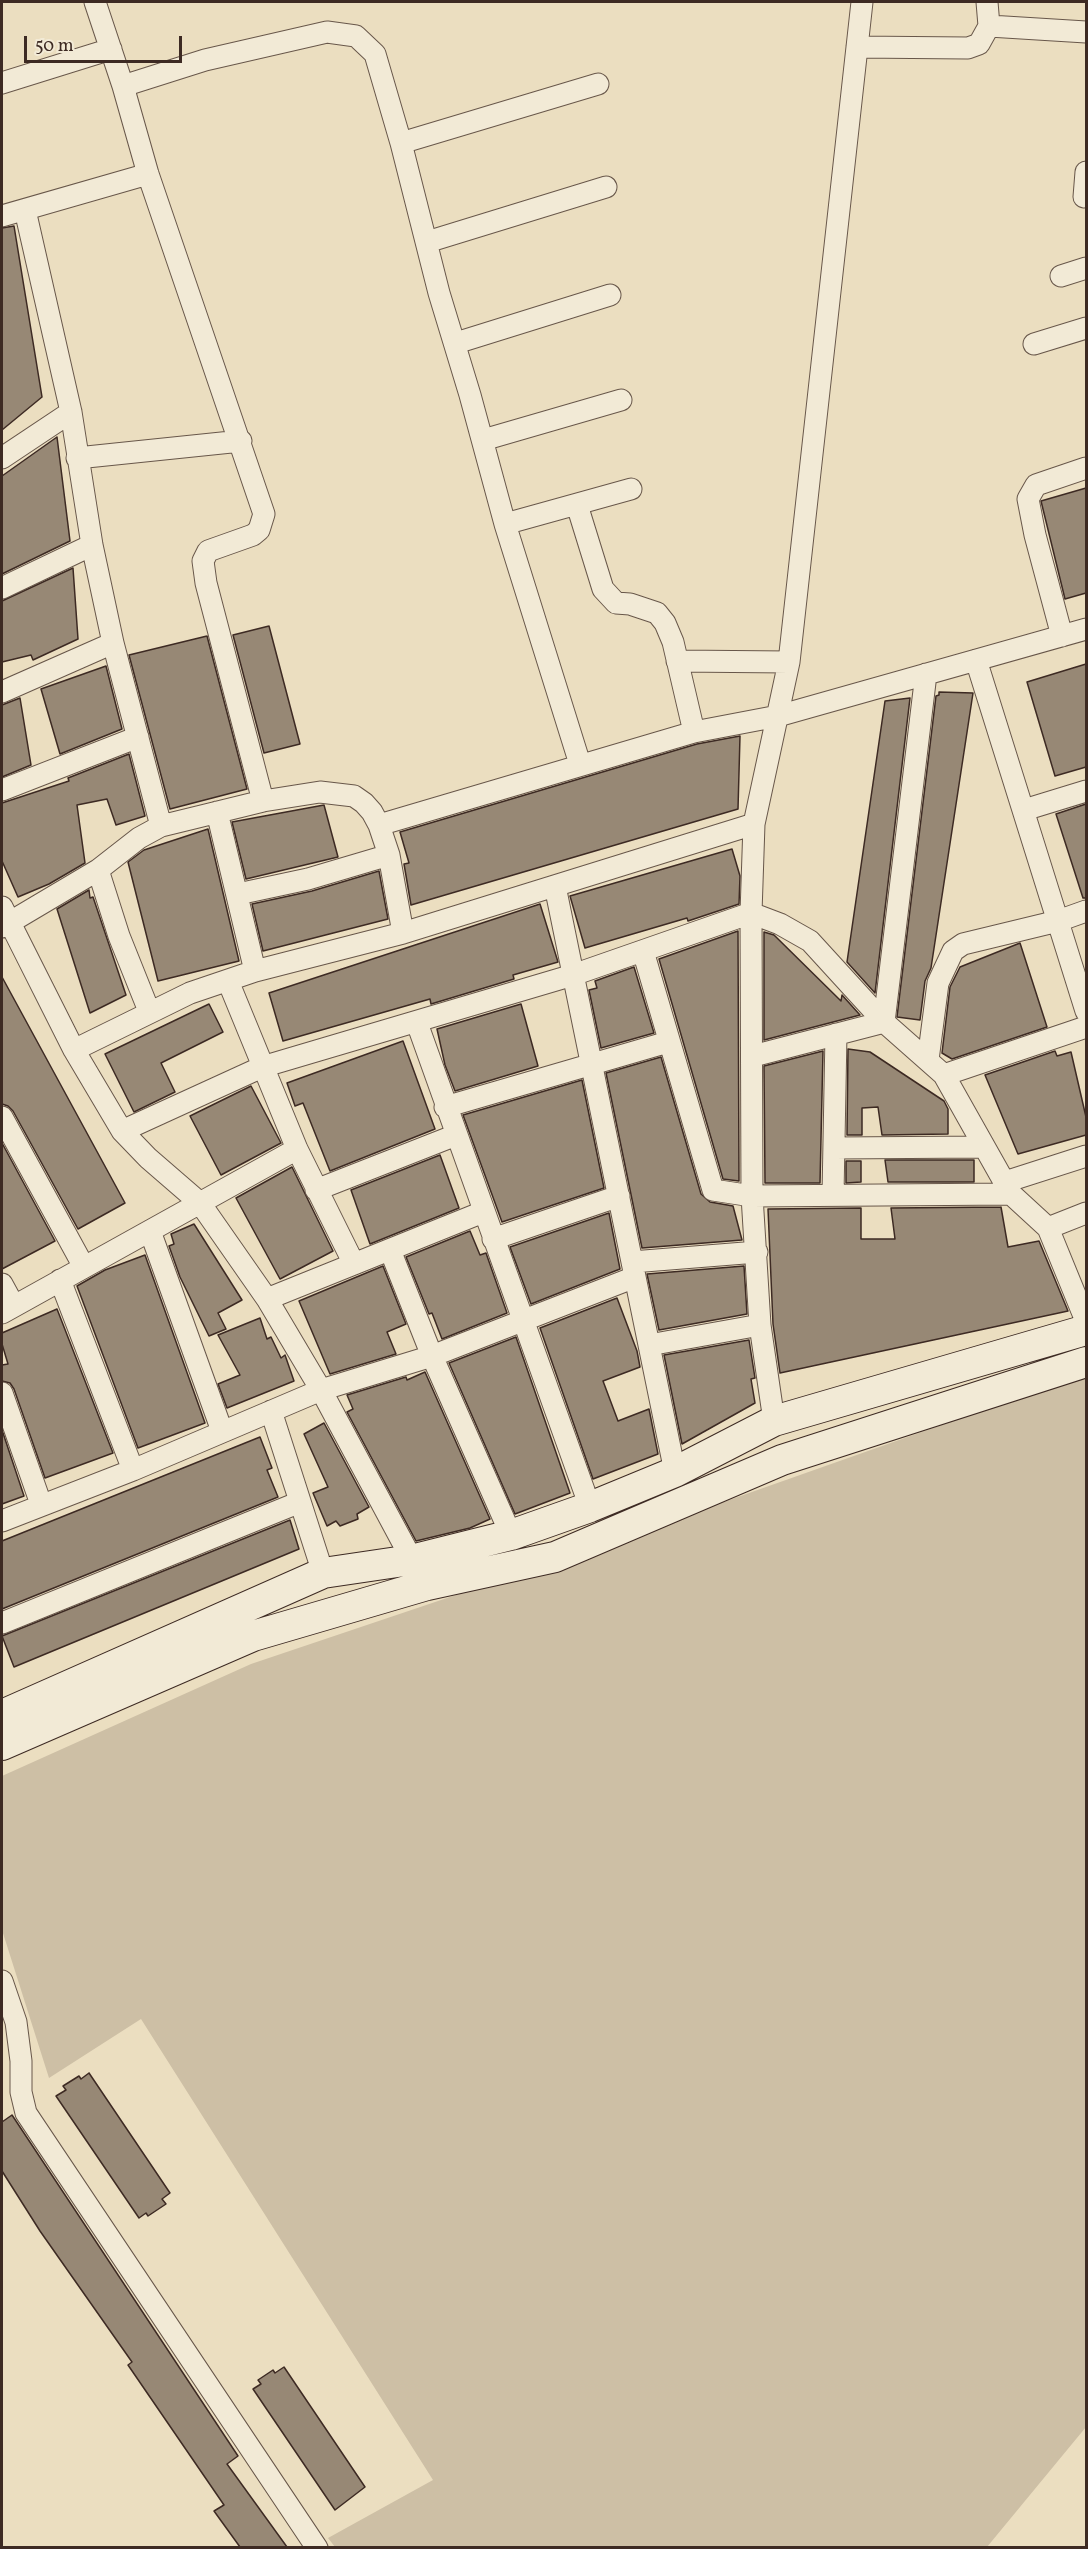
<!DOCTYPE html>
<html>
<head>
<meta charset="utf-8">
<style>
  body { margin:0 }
  #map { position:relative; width:1088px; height:2549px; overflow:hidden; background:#ebdec0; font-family:Vollkorn,serif }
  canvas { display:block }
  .frame { position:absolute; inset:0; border:3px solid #3d2a23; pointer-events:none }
  .scale { position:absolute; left:24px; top:36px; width:158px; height:27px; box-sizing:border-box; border:3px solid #3d2a23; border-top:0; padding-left:8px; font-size:18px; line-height:21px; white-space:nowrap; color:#3d2a23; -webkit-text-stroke:4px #f2ead6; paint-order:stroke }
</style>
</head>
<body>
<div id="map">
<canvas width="1088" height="2549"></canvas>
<div class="frame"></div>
<div class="scale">50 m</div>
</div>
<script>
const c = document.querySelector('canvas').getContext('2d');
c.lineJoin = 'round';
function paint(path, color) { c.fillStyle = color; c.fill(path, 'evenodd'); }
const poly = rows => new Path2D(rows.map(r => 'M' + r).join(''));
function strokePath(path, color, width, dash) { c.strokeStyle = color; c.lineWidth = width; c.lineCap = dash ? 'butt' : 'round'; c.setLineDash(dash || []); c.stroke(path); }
paint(poly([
  [1086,1374,1086,2427,987,2547,335,2547,328,2538,433,2480,141,2019,49,2078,2,1930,2,1776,251,1664,548,1564]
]), '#cdbfa5');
const building = poly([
  [14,226,42,397,2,430,2,228,14,226],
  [57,437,70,541,2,574,2,476,57,437],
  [1086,488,1086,593,1065,599,1041,501,1086,488],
  [73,568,78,639,33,660,31,655,2,662,2,601,73,568],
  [269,626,300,744,264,753,233,635,269,626],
  [207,636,247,789,170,809,129,655,207,636],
  [1086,664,1086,767,1055,776,1027,682,1086,664],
  [106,666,122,729,60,754,41,689,106,666],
  [939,692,973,693,931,968,925,981,920,1020,897,1017,936,696,939,695,939,692],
  [20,698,31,765,2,777,2,705,20,698],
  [910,698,875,993,847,962,885,701,910,698],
  [740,736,738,809,411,905,404,864,409,863,400,832,697,744,740,736],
  [129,754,145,816,116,825,107,799,77,805,85,863,49,884,18,897,2,861,2,803,69,781,68,778,129,754],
  [1086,804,1086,898,1083,898,1056,814,1086,804],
  [324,805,338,857,246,879,232,822,324,805],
  [208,829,239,961,158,981,128,862,144,850,208,829],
  [732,849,740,876,739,904,688,921,687,918,585,948,570,896,732,849],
  [379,871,388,919,263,951,252,904,312,891,379,871],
  [89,890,90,898,93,897,126,995,90,1013,57,909,89,890],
  [540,904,558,962,513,975,514,979,431,1004,430,999,283,1041,269,993,540,904],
  [738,931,739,1181,723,1179,659,959,738,931],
  [764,932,774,935,841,1001,842,995,860,1015,764,1040,764,932],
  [1020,943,1047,1027,952,1059,942,1053,950,987,960,967,1020,943],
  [634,967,654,1033,601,1048,589,990,597,988,595,981,634,967],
  [2,977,125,1203,78,1229,13,1111,8,1106,2,1104,2,977],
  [209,1004,223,1032,161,1063,175,1092,134,1112,105,1054,209,1004],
  [521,1004,538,1066,455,1091,445,1065,437,1029,521,1004],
  [403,1041,435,1129,330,1171,303,1103,295,1106,287,1083,403,1041],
  [848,1049,870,1052,944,1101,948,1109,948,1134,882,1135,878,1107,862,1108,862,1135,847,1135,848,1049],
  [823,1051,820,1183,765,1183,764,1066,823,1051],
  [1055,1051,1057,1056,1071,1052,1086,1117,1086,1135,1018,1154,985,1075,1055,1051],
  [661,1057,701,1194,710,1202,733,1206,742,1240,642,1248,606,1073,661,1057],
  [582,1080,604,1188,502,1222,463,1115,582,1080],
  [251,1086,281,1143,221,1175,190,1116,251,1086],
  [2,1143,55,1241,2,1269,2,1143],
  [440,1155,459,1208,370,1244,351,1190,440,1155],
  [885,1160,974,1160,974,1182,888,1182,885,1160],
  [846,1161,861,1161,861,1182,846,1183,846,1161],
  [292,1167,333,1251,280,1279,236,1198,292,1167],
  [1001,1207,1008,1247,1039,1241,1068,1311,780,1373,773,1324,768,1209,861,1208,861,1239,895,1239,891,1208,1001,1207],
  [609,1213,620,1269,531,1304,510,1247,609,1213],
  [194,1224,242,1300,218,1313,226,1329,209,1336,180,1277,169,1246,174,1244,171,1234,194,1224],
  [470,1231,480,1255,486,1253,507,1313,442,1339,432,1313,429,1314,406,1257,470,1231],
  [145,1255,205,1423,138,1448,77,1286,105,1270,145,1255],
  [383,1266,406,1324,387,1332,396,1354,330,1374,299,1301,383,1266],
  [744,1266,747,1314,659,1330,647,1274,744,1266],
  [617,1298,637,1351,640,1367,603,1381,618,1421,649,1409,658,1454,593,1479,540,1328,617,1298],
  [57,1309,113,1453,45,1478,14,1389,10,1383,2,1381,2,1365,8,1364,2,1344,2,1333,57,1309],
  [260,1318,267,1339,271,1337,281,1358,285,1355,294,1381,227,1408,218,1384,240,1375,218,1335,260,1318],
  [516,1337,570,1493,515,1514,449,1363,516,1337],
  [749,1340,755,1378,751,1379,755,1403,682,1444,664,1355,749,1340],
  [425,1372,490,1519,470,1528,416,1541,347,1412,353,1409,347,1395,406,1377,407,1380,425,1372],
  [324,1423,369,1507,357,1514,358,1519,340,1526,336,1521,327,1526,313,1493,328,1487,304,1434,324,1423],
  [2,1430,24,1496,2,1504,2,1430],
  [260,1437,272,1468,267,1470,278,1497,2,1609,2,1541,260,1437],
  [290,1520,299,1549,14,1667,2,1636,290,1520],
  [89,2073,170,2193,162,2199,166,2204,148,2216,146,2213,139,2218,56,2096,66,2090,63,2086,79,2076,81,2079,89,2073],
  [12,2115,238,2456,227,2464,287,2547,240,2547,214,2511,224,2505,128,2365,132,2362,40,2231,2,2171,2,2122,12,2115],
  [284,2367,365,2487,335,2510,253,2389,261,2384,258,2380,273,2370,275,2373,284,2367]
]);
paint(building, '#978875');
strokePath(building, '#3d2a23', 1.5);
const street = poly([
  [95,2,123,86,148,174,264,514,259,530,253,535,208,551,203,561,206,583,263,801],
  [989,26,1086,32],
  [857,47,968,48,979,44,989,26,987,2],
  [2,83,111,49],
  [123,86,205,60,327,32,356,36,375,54,401,143,439,293,470,395,505,524,580,764],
  [401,143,598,84],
  [1084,197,1086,172],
  [25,210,71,412,92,545,113,643,161,826],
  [2,216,148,174],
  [427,242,606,187],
  [1061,276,1086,268],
  [456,343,610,295],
  [1034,344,1086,328],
  [483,440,621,400],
  [2,458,71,412],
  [77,458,241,441],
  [577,505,603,589,616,603,630,604,657,613,665,623,673,642,694,732],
  [505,524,631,489],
  [2,588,92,545],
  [1062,636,1035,535,1028,499,1036,485,1086,468],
  [976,660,1086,1011],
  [677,661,789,662],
  [2,692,113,643],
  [2,790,138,737],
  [1024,810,1086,791],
  [217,812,255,971],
  [379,825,694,732,778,716,1086,629],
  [98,870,119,936,149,1011],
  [555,886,675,1472],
  [238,894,308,879,389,855],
  [2,907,74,1050,122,1131,148,1158,200,1203,267,1299,321,1390,418,1571],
  [2,927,98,870,139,838,161,826,263,801,320,792,354,796,364,803,372,812,379,825,389,855,403,933],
  [643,951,713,1190,752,1196,1011,1194],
  [228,981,297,1149,354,1264],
  [417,1023,590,1507],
  [74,1050,190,993,255,971,403,933,754,824],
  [753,1056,884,1022,926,674],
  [928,1060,938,983,953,951,963,944,1058,921,1086,911],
  [944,1075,1086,1027],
  [445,1107,668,1042],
  [2,1117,84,1267],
  [122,1131,262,1067,573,975,751,913,780,924,810,941,884,1022,944,1075,1011,1194,1048,1228,1086,1213],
  [834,1148,983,1147],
  [1005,1182,1086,1156],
  [316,1190,456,1135],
  [833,1195,836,1034],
  [1048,1228,1086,1321],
  [150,1231,222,1431],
  [493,1239,619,1196],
  [390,1250,432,1356,511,1535],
  [632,1262,757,1252],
  [60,1280,133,1470],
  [2,1284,14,1306],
  [267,1299,483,1212],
  [2,1313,297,1149],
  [649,1345,760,1325],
  [2,1393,41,1504],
  [271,1411,323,1573],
  [774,1421,760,1325,752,1196,751,913,754,824,789,662,862,2],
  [2,1521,133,1470,321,1390,432,1356,635,1277],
  [2,1623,300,1502],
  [2,1981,16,2022,21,2061,21,2092,26,2113,317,2548]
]);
const secondary = poly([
  [2,1715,323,1573,411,1560,511,1535,590,1507,675,1472,774,1421,1086,1330],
  [2,1745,253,1636,427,1585,555,1557,782,1460,1086,1362]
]);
strokePath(street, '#68574a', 23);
strokePath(secondary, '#3d2a23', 32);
strokePath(street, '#f2ead6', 21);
strokePath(secondary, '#f2ead6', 30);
</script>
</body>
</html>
